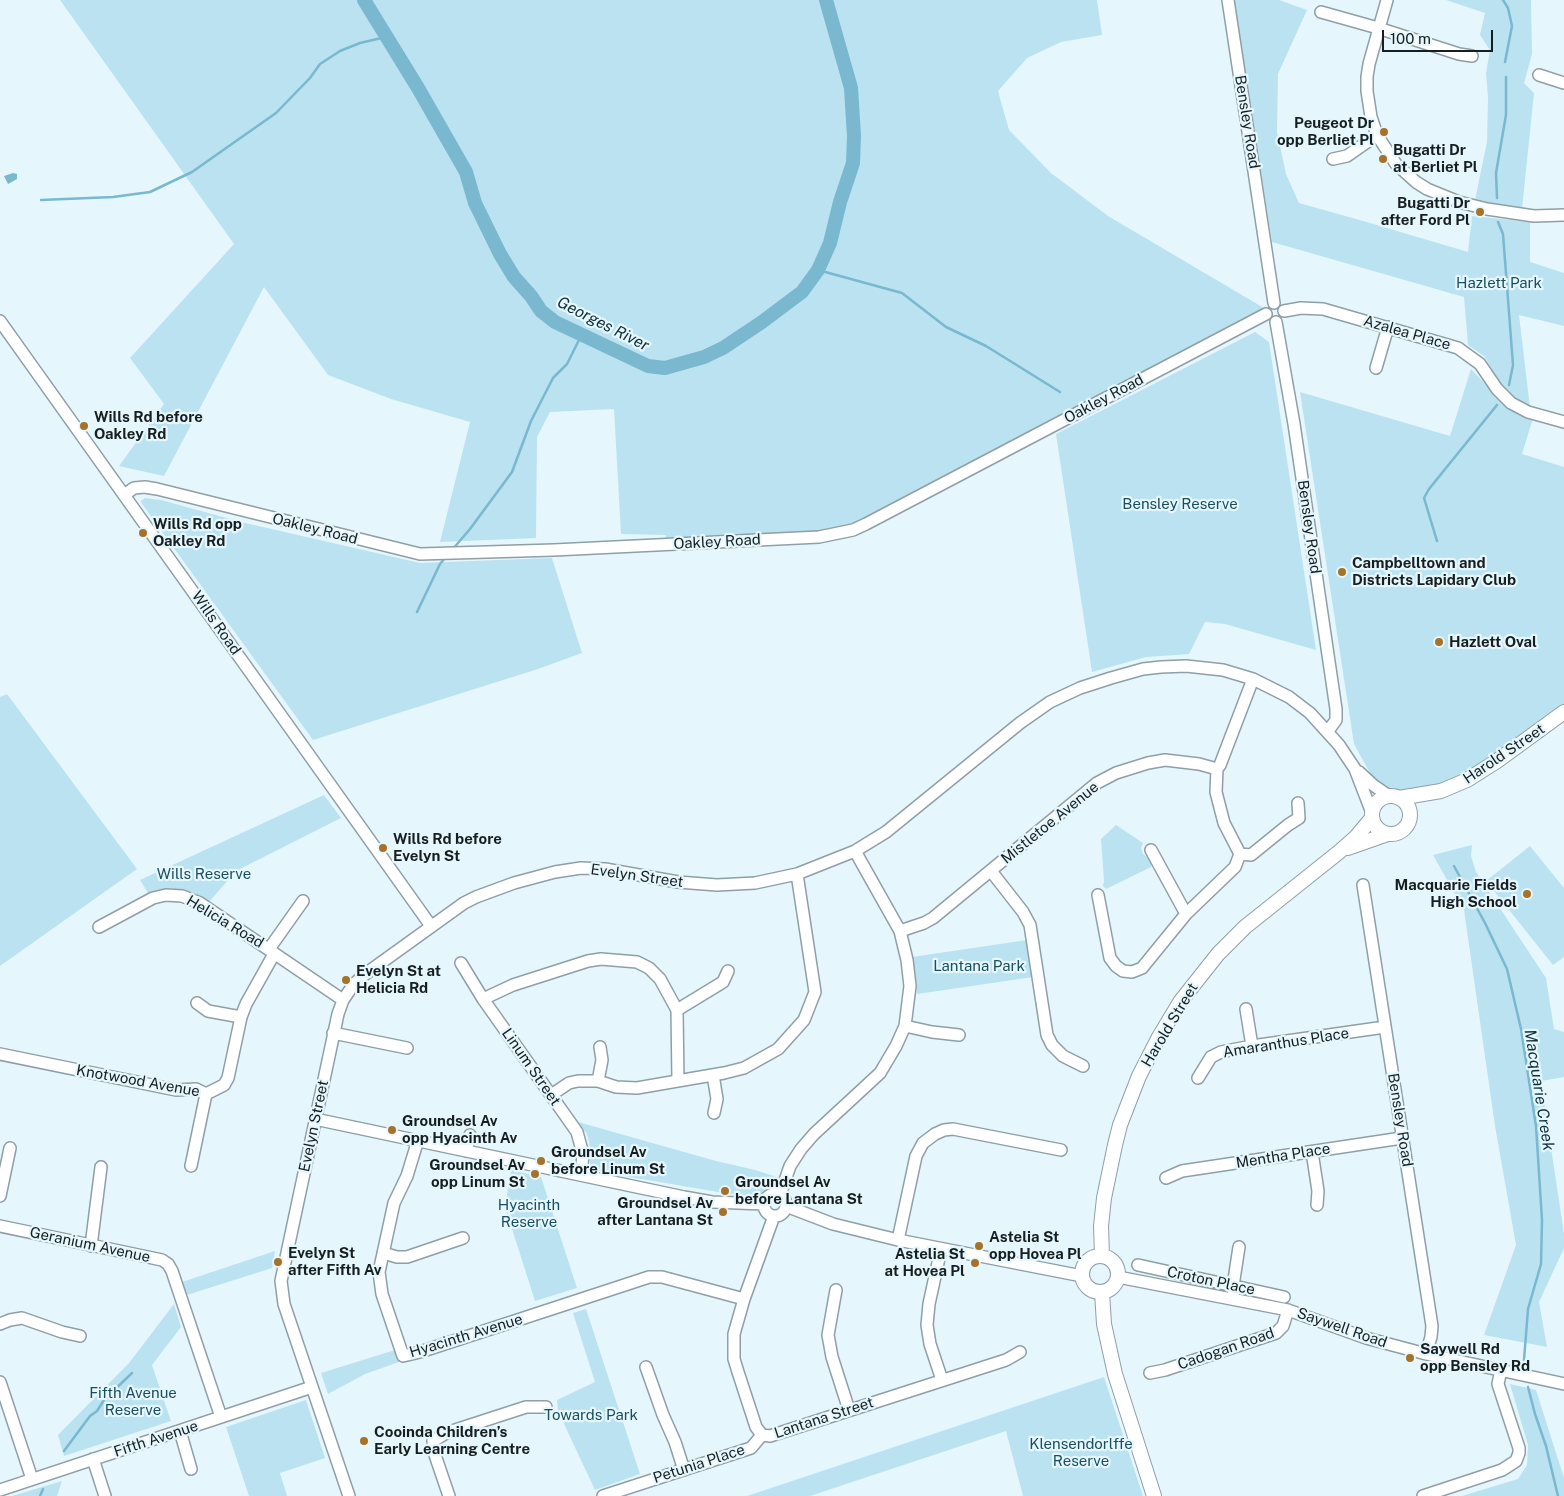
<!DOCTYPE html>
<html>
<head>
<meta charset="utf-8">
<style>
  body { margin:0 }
  #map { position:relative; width:1564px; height:1496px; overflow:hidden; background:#e5f7fd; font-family:"Public Sans",sans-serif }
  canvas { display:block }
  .scale { position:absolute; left:1382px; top:30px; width:111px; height:22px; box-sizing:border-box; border:2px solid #171e20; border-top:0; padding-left:6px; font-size:15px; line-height:18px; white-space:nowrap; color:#171e20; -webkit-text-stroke:4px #e5f7fd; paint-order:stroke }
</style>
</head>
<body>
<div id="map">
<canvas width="1564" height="1496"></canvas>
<div class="scale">100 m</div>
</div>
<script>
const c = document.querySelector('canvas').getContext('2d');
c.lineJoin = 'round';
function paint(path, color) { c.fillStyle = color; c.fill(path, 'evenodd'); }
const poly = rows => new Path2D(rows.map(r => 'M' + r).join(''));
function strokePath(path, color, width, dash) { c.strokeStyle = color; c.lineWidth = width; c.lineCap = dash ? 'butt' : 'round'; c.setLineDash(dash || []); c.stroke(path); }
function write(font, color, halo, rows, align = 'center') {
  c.font = font + ' "Public Sans",sans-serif'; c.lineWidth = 4.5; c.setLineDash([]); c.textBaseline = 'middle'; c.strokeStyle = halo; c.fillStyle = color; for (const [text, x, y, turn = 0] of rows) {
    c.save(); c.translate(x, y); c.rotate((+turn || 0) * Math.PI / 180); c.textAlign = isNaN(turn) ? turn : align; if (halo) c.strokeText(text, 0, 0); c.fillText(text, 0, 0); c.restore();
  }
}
paint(poly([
  [60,0,1097,0,1102,35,1061,42,1027,58,998,91,1009,130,1051,173,1108,216,1264,308,1254,313,1246,320,863,521,843,529,827,532,666,540,666,535,621,534,614,409,550,412,537,437,536,538,440,542,470,422,391,399,328,375,264,287,164,476,119,466,164,404,130,358,234,244],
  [1234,0,1279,0,1307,10,1278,74,1277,132,1286,174,1299,203,1370,223,1468,252,1472,216,1530,222,1530,262,1564,273,1564,326,1519,315,1530,408,1524,405,1504,389,1484,356,1468,345,1464,297,1272,242],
  [1446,0,1531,0,1532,54,1524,83,1534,93,1522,209,1475,200,1487,142,1488,97,1486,73,1490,50,1480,35,1485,13],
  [1255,332,1269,342,1316,650,1225,624,1205,622,1189,654,1146,657,1092,672,1056,434],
  [1471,369,1493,392,1533,418,1522,454,1564,467,1564,707,1468,775,1416,793,1384,788,1375,782,1354,744,1300,392,1450,436],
  [145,498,161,500,241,522,420,563,552,558,582,653,538,669,313,740,142,504,141,501],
  [7,694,137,869,0,966,0,697],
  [324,795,341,818,236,871,209,902,198,895,172,888,157,890,148,893,140,880],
  [1116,825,1143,843,1141,848,1143,854,1154,862,1151,867,1106,889,1103,886,1104,881,1101,839],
  [1472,845,1471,856,1476,872,1546,978,1554,1029,1564,1032,1564,1077,1541,1081,1564,1234,1564,1248,1539,1302,1547,1347,1484,1335,1516,1245,1495,1126,1464,910,1433,855],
  [1530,846,1564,888,1564,957,1553,965,1486,881],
  [1027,940,1033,977,917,994,912,957],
  [578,1122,716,1161,755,1170,780,1178,780,1180,774,1189,759,1198,718,1192,589,1170,591,1153,589,1142,587,1134],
  [511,1170,541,1177,577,1288,535,1301,505,1207],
  [275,1251,272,1268,187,1295,182,1282],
  [174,1304,181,1327,152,1365,171,1421,64,1456,58,1435,129,1363],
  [586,1309,640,1474,595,1490,558,1411,557,1400,595,1382,573,1313],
  [395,1350,399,1362,365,1374,328,1394,321,1373],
  [1104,1377,1143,1496,1023,1496,1006,1431,810,1496,747,1496],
  [1510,1384,1536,1390,1564,1478,1564,1496,1462,1496,1518,1479,1527,1465,1528,1445],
  [306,1400,325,1458,280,1473,287,1496,249,1496,226,1427],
  [62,1481,57,1496,12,1496]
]), '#bae2f1');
paint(poly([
  [13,173,17,174,17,179,8,184,4,176]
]), '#79b8cf');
strokePath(poly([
  [1503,0,1508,8,1512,26,1505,62],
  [1497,198,1496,173,1506,115,1506,77],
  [41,200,113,197,150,192,192,172,276,113,310,78,320,64,340,51,360,43,386,37],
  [1498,222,1503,234,1513,365,1509,385],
  [818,270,902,293,946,327,986,346,1060,392],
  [1437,541,1424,498,1429,489,1497,405],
  [452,550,470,529,512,472,531,421,553,378,567,364,582,334],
  [417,612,440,564,445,558],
  [1454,866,1485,923,1507,969,1521,1029,1536,1126,1542,1220,1541,1264,1528,1309,1524,1360],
  [1528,1387,1535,1414,1546,1446,1558,1496],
  [64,1451,90,1416,97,1411,104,1400,132,1373],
  [40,1496,43,1489]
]), '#79b8cf', 2.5);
strokePath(poly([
  [364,0,418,88,466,172,475,203,500,254,514,277,531,296,541,311,555,322,648,366,665,368,704,357,723,348,762,322,802,292,818,270,830,243,840,202,853,163,854,136,851,88,826,0]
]), '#79b8cf', 14);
const minor = poly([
  [1228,0,1274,303],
  [1387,0,1369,64,1367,77,1367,91,1371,117,1377,135,1396,164,1416,182,1427,189,1459,202,1487,209,1534,216,1564,215],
  [1321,12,1378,28,1459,54,1472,56],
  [1539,75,1564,83],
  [1333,159,1347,156,1377,135],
  [1284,311,1301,308,1323,309,1458,348,1480,364,1497,389,1511,403,1528,412,1564,422],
  [0,321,431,926],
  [1276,322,1294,424,1336,709,1336,720,1328,731],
  [1376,368,1388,327],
  [124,495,134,488,145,487,157,489,420,554,554,550,819,537,853,530,866,524,1266,314],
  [1359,772,1373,785,1389,796],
  [1151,850,1186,914],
  [1240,854,1224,823,1216,792,1217,769,1220,765,1253,679],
  [1240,854,1251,855,1288,825,1299,818,1298,803],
  [991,871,1023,912,1030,925,1047,1035,1052,1045,1063,1056,1083,1066],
  [1363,885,1432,1326,1431,1337,1426,1354],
  [1098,895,1110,958,1116,966,1123,971,1132,972,1142,968,1186,914,1235,867,1240,854],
  [99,927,153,898,166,895,182,896,200,903,343,1000],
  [900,931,924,923,933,918,1097,783,1116,773,1148,763,1165,760,1199,764,1217,769],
  [269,949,303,901],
  [461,963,483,999,577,1132,583,1154,581,1175],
  [483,999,513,985,588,961,601,959,637,962,649,968,660,979,677,1010,678,1081],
  [197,1003,208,1011,241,1017],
  [1246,1009,1252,1046],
  [677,1010,723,982,728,971],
  [905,1026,932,1032,959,1035],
  [333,1033,407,1048],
  [0,1054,176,1090,196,1089,206,1094],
  [713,1075,717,1099,714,1113],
  [1198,1078,1211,1057,1221,1052,1252,1046,1385,1027],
  [598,1081,602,1060,600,1047],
  [206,1094,224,1085,228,1078,241,1017,246,1004,274,954],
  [551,1095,569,1083,578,1081,598,1081,616,1087,637,1088,724,1073,744,1068,778,1049,804,1020,815,992,797,874],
  [315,1119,684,1197,712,1202,764,1204],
  [418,1140,407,1176,394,1203,379,1272,382,1294,403,1356,420,1352,649,1277,662,1277,744,1299],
  [466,1151,470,1135],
  [1312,1152,1318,1191,1317,1205],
  [191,1166,206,1094],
  [1166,1178,1182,1171,1402,1138],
  '764 1205a11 11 0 1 1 22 0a11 11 0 1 1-22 0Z',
  [780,1195,790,1166,801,1149,814,1134,880,1073,896,1046,905,1026,910,986,907,960,900,931,855,851],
  [0,1196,10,1148],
  [786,1206,833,1224,898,1240,1082,1276],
  [774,1216,744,1299,734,1334,734,1359,738,1372,756,1427,762,1435,770,1436,1006,1360,1020,1352],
  [0,1226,162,1260,168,1264,172,1271,221,1417],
  [898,1240,916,1156,923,1143,935,1134,944,1130,953,1129,1061,1150],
  [91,1246,101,1167],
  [941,1249,929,1304,927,1325,930,1344,942,1380],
  [383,1253,397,1257,407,1257,463,1238],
  [1138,1265,1284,1297],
  [1118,1277,1288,1310,1366,1338,1426,1354,1564,1384],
  [836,1290,828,1335,832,1357,849,1410],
  [1234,1292,1233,1286,1239,1247],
  [0,1324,10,1320,22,1318,62,1332,80,1336],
  [646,1367,663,1415,675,1442,684,1470],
  [1150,1373,1165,1370,1276,1333,1283,1326,1288,1310],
  [0,1382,32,1479],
  [180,1431,191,1469],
  [93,1459,105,1496],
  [0,1490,312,1387],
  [349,1496,284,1304,281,1281,338,1014,343,1000,354,984,364,975,464,903,476,897,514,883,555,872,581,868,605,869,678,882,717,885,755,883,797,874,855,851,886,832,1020,723,1050,702,1080,688,1111,678,1143,669,1161,667,1186,666,1223,670,1253,679,1289,697,1310,713,1339,745,1355,769,1372,813],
  [449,1496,435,1455,433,1441,446,1433,526,1407,546,1407],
  [603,1496,751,1448,762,1435],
  [1423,1496,1502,1470,1516,1461,1519,1453,1519,1448,1498,1384,1501,1370]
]);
const major = poly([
  '1372 815a19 19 0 1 1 38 0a19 19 0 1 1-38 0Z',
  [1399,798,1441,791,1467,780,1497,761,1564,712],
  [1348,848,1388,834],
  '1082 1274a18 18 0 1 1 36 0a18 18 0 1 1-36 0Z',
  [1102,1256,1101,1226,1104,1198,1115,1145,1120,1125,1139,1076,1159,1037,1180,1002,1218,954,1245,927,1339,852,1356,837,1372,818],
  [1102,1292,1104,1324,1115,1374,1154,1496]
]);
strokePath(minor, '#8f9fa5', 14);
strokePath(major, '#8f9fa5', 16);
strokePath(minor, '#fff', 11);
strokePath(major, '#fff', 14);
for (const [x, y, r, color] of [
  [1384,132,5,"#a47228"],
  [1383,159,5,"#a47228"],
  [1480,212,5,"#a47228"],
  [84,426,5,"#a47228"],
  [143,533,5,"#a47228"],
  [1342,572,5,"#a47228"],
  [1439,642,5,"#a47228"],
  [383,848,5,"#a47228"],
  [1527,894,5,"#a47228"],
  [346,980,5,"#a47228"],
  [392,1130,5,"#a47228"],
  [541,1161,5,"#a47228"],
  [535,1174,5,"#a47228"],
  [725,1191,5,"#a47228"],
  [723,1212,5,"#a47228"],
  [979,1246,5,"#a47228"],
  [278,1262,5,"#a47228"],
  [975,1263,5,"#a47228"],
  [1410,1358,5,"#a47228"],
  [364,1441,5,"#a47228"]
]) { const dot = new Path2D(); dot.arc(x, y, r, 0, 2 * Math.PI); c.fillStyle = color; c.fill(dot); strokePath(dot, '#e5f7fd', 2); }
write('15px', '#171e20', '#e5f7fd', [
  ["Bensley Road",1247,122,81],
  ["Azalea Place",1407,333,16],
  ["Oakley Road",1104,399,-28],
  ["Bensley Road",1309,527,82],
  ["Oakley Road",315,529,14],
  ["Oakley Road",717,542,-3],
  ["Wills Road",216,623,55],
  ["Harold Street",1504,754,-34],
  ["Mistletoe Avenue",1050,823,-39],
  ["Evelyn Street",637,876,8],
  ["Helicia Road",225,922,31],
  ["Harold Street",1170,1025,-59],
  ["Amaranthus Place",1286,1043,-9],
  ["Linum Street",531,1067,55],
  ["Knotwood Avenue",138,1081,10],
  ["Bensley Road",1400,1120,81],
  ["Evelyn Street",314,1126,-78],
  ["Mentha Place",1283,1156,-9],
  ["Geranium Avenue",90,1245,12],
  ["Croton Place",1211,1281,12],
  ["Saywell Road",1342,1328,19],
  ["Hyacinth Avenue",466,1336,-17],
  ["Cadogan Road",1226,1349,-19],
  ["Lantana Street",824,1418,-18],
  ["Fifth Avenue",156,1439,-18],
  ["Petunia Place",699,1464,-18]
]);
write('bold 15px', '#171e20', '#e5f7fd', [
  ["Peugeot Dr",1374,123,"right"],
  ["opp Berliet Pl",1374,140,"right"],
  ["Bugatti Dr",1393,150],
  ["at Berliet Pl",1393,167],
  ["Bugatti Dr",1470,203,"right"],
  ["after Ford Pl",1470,220,"right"],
  ["Wills Rd before",94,417],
  ["Oakley Rd",94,434],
  ["Wills Rd opp",153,524],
  ["Oakley Rd",153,541],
  ["Campbelltown and",1352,563],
  ["Districts Lapidary Club",1352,580],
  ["Hazlett Oval",1449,642],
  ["Wills Rd before",393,839],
  ["Evelyn St",393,856],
  ["Macquarie Fields",1517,885,"right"],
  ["High School",1517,902,"right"],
  ["Evelyn St at",356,971],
  ["Helicia Rd",356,988],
  ["Groundsel Av",402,1121],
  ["opp Hyacinth Av",402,1138],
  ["Groundsel Av",551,1152],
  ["before Linum St",551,1169],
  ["Groundsel Av",525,1165,"right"],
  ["opp Linum St",525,1182,"right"],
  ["Groundsel Av",735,1182],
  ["before Lantana St",735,1199],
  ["Groundsel Av",713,1203,"right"],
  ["after Lantana St",713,1220,"right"],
  ["Astelia St",989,1237],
  ["opp Hovea Pl",989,1254],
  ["Evelyn St",288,1253],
  ["after Fifth Av",288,1270],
  ["Astelia St",965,1254,"right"],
  ["at Hovea Pl",965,1271,"right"],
  ["Saywell Rd",1420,1349],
  ["opp Bensley Rd",1420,1366],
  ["Cooinda Children’s",374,1432],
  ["Early Learning Centre",374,1449]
], 'left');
write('15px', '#194e5f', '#e5f7fd', [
  ["Hazlett Park",1499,283],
  ["Bensley Reserve",1180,504],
  ["Wills Reserve",204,874],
  ["Lantana Park",979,966],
  ["Hyacinth",529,1205],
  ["Reserve",529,1222],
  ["Fifth Avenue",133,1393],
  ["Reserve",133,1410],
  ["Towards Park",591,1415],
  ["Klensendorlffe",1081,1444],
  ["Reserve",1081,1461]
]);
write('italic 16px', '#0f2e38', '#e5f7fd', [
  ["Georges River",603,324,27],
  ["Macquarie Creek",1539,1090,81]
]);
</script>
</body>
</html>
